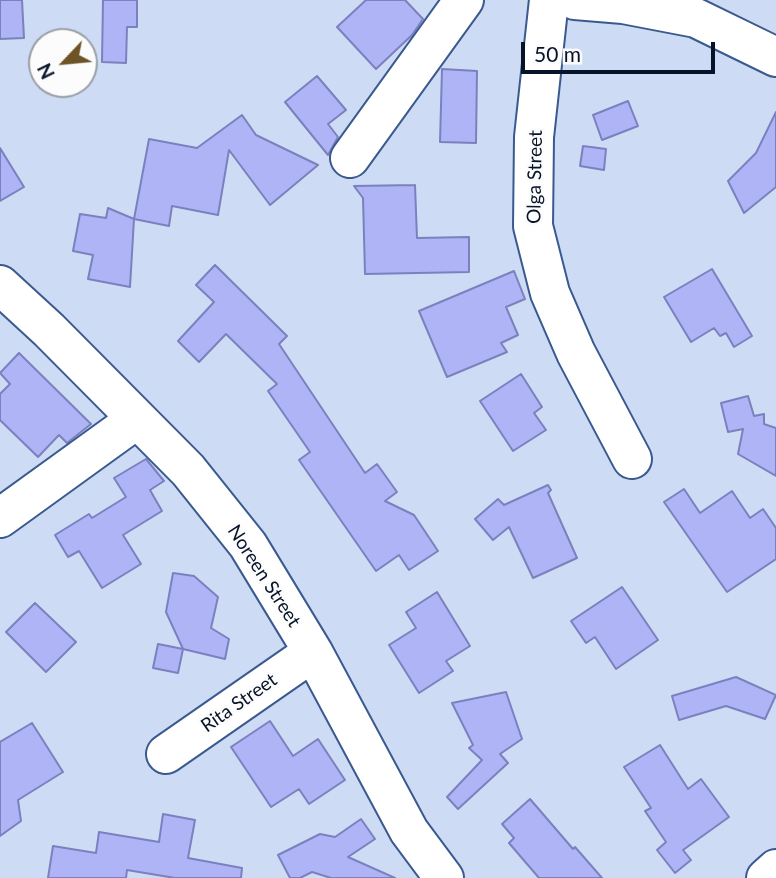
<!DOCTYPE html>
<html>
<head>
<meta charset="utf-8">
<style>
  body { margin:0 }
  #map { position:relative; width:776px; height:878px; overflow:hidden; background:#cddcf4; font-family:Lato,sans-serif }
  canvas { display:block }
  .north { position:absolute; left:28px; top:28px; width:70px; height:70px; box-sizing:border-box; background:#fcfcfc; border:2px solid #9a9fa7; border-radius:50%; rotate:244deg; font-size:19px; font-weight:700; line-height:28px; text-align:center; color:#061328 }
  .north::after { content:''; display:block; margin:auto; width:24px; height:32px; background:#6d5325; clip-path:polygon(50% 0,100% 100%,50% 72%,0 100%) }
  .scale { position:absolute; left:521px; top:42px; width:194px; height:32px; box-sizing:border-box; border:4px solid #061328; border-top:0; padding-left:9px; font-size:21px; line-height:24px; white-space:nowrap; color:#061328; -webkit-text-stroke:5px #fcfcfc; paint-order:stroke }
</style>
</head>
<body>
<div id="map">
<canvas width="776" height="878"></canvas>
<div class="north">N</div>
<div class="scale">50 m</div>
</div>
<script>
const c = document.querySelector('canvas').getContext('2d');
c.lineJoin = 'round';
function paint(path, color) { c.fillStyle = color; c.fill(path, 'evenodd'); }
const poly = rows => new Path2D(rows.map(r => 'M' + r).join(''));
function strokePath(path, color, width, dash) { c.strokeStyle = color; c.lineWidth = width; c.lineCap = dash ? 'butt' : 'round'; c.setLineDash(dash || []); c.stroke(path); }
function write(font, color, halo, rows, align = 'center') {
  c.font = font + ' Lato,sans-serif'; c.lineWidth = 6; c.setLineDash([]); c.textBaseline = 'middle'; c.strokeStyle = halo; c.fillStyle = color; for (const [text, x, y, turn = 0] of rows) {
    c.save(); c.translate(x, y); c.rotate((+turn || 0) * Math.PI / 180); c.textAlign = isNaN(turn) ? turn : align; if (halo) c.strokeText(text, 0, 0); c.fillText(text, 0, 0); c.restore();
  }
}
const building = poly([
  [0,0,22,0,24,38,0,39,0,0],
  [103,0,137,0,137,27,127,27,126,63,102,62,103,0],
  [366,0,405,0,423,19,412,35,376,69,337,27,366,0],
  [442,69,477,71,476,143,440,142,442,69],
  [317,76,346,110,328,124,338,137,328,155,285,102,317,76],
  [628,101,638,126,602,140,593,115,628,101],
  [776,112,776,187,744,213,728,181,756,153,776,112],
  [242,115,256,135,318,165,270,205,229,150,218,215,172,206,169,226,134,219,149,139,197,148,242,115],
  [583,146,606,149,604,170,580,166,583,146],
  [0,148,24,187,0,201,0,148],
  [415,185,417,238,469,237,469,272,365,274,363,198,354,186,415,185],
  [108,208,134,219,130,287,88,279,93,255,73,251,80,214,106,218,108,208],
  [215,265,287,336,279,344,365,473,377,464,397,492,385,501,414,515,438,551,409,570,399,555,376,571,299,460,310,452,268,391,277,384,226,334,199,362,178,341,214,302,196,285,215,265],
  [712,269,752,336,734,347,726,333,720,336,714,328,691,342,664,297,712,269],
  [514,271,525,299,506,307,518,335,501,343,507,352,447,377,419,311,514,271],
  [19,353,91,424,67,443,59,435,38,457,0,420,0,394,10,384,0,373,19,353],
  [521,374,542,407,534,413,546,430,513,451,480,401,521,374],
  [748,396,754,416,764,414,764,424,776,428,776,476,738,454,743,429,728,432,721,403,748,396],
  [146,459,164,481,150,490,162,511,123,535,141,564,102,588,79,551,68,557,55,535,89,514,92,518,126,497,114,478,146,459],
  [548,485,551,490,548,493,577,558,533,578,509,527,493,540,475,519,498,499,504,505,548,485],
  [684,489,700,513,732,491,750,518,763,509,776,528,776,559,727,592,664,502,684,489],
  [173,573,194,576,218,597,211,628,229,639,225,659,183,649,166,612,173,573],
  [622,587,658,640,616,669,595,637,586,643,571,621,622,587],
  [437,592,470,646,446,661,453,671,419,693,389,645,416,628,406,612,437,592],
  [35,603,76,642,46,672,6,632,35,603],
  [158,644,183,649,178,673,153,668,158,644],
  [736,677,776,695,765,719,726,706,679,720,672,696,736,677],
  [506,692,522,739,500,754,508,763,458,809,447,797,482,760,469,748,473,745,452,703,506,692],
  [270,721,293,756,318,739,345,780,309,804,299,789,271,807,231,747,270,721],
  [32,723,63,772,18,800,21,821,0,836,0,742,32,723],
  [660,745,688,789,701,779,729,817,683,850,691,860,675,873,657,850,666,842,645,811,651,808,624,767,660,745],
  [530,799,573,849,575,847,602,878,539,878,509,843,514,838,502,824,530,799],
  [163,814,195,820,188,858,242,868,241,878,175,878,127,870,126,878,48,878,53,846,96,853,99,832,159,842,163,814],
  [361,819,375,839,348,857,395,878,331,878,312,872,300,878,290,878,278,855,320,834,335,837,361,819]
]);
paint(building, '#aeb4f6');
strokePath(building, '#7c80bf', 2);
const minor = poly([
  [549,0,534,137,533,226,550,293,576,353,632,459],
  [575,0,623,4,696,18,776,57],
  [350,158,464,0],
  [0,285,49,330,188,470,248,545,313,652,409,831,444,878],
  [0,518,137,419],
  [166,754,313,652],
  [766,878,776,869]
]);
strokePath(minor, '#3a5a8f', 42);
strokePath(minor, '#fff', 38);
write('19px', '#061328', '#fcfcfc', [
  ["Olga Street",535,177,-89],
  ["Noreen Street",264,576,57],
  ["Rita Street",239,703,-35]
]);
</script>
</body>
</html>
